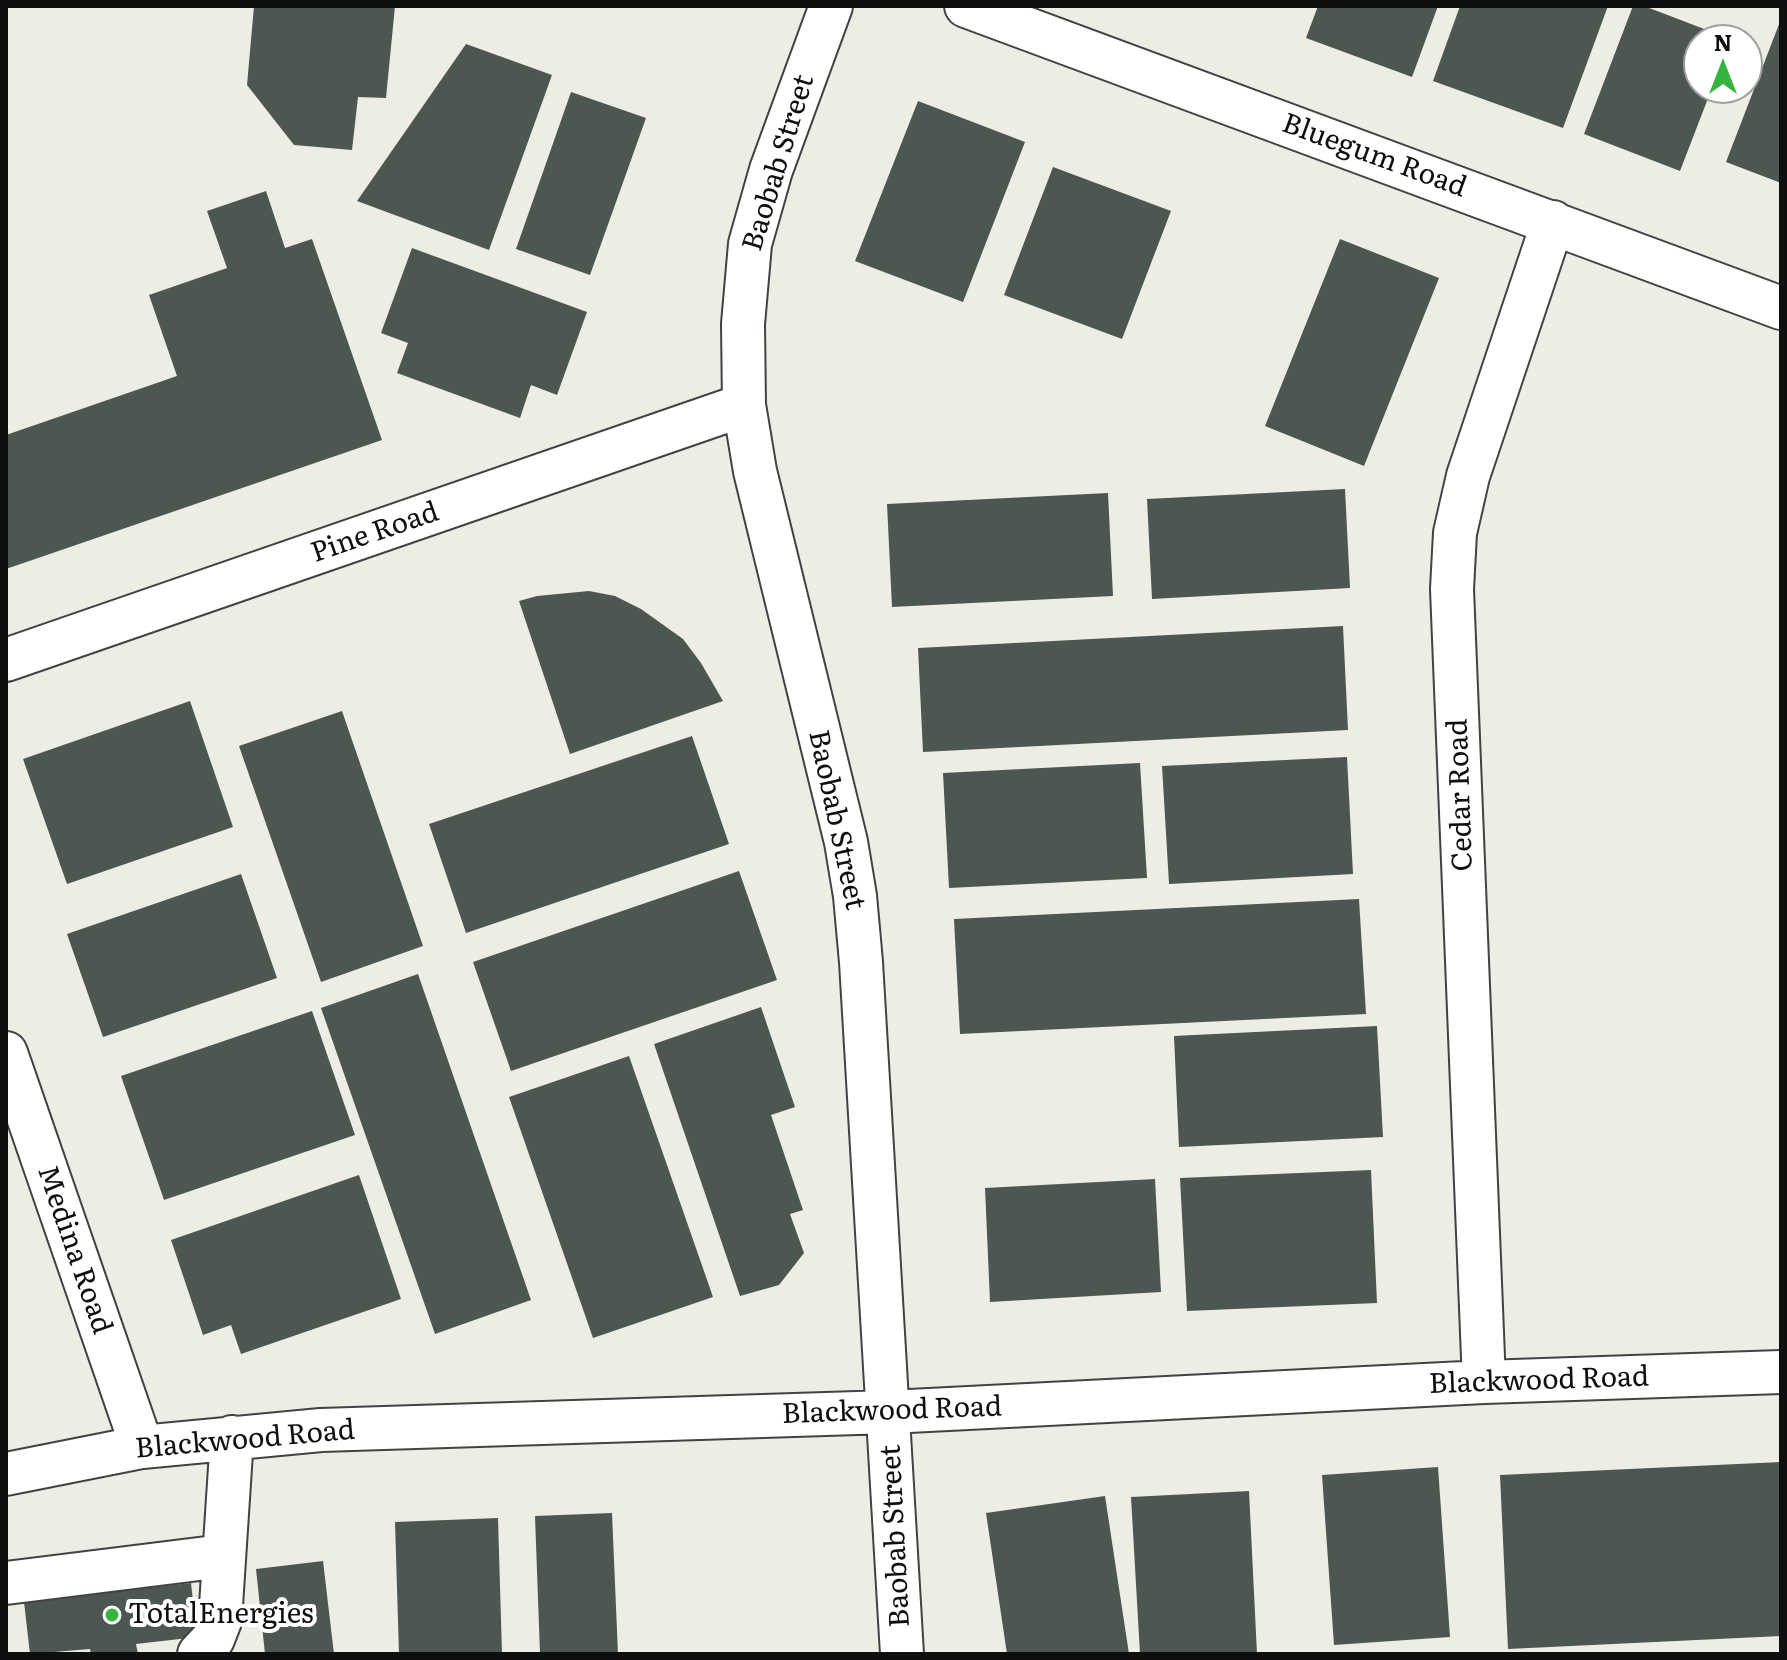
<!DOCTYPE html>
<html>
<head>
<meta charset="utf-8">
<style>
  body { margin:0 }
  #map { position:relative; width:1787px; height:1660px; overflow:hidden; background:#f3fefd; font-family:Literata,serif }
  canvas { display:block }
  .frame { position:absolute; inset:0; border:8px solid #0f0f0f; pointer-events:none }
  .north { position:absolute; left:1683px; top:24px; width:80px; height:80px; box-sizing:border-box; background:#fff; border:2px solid #9f9f9f; border-radius:50%; rotate:0deg; font-size:22px; font-weight:700; line-height:32px; text-align:center; color:#0f0f0f }
  .north::after { content:''; display:block; margin:auto; width:28px; height:36px; background:#34b33e; clip-path:polygon(50% 0,100% 100%,50% 72%,0 100%) }
</style>
</head>
<body>
<div id="map">
<canvas width="1787" height="1660"></canvas>
<div class="frame"></div>
<div class="north">N</div>
</div>
<script>
const c = document.querySelector('canvas').getContext('2d');
c.lineJoin = 'round';
function paint(path, color) { c.fillStyle = color; c.fill(path, 'evenodd'); }
const poly = rows => new Path2D(rows.map(r => 'M' + r).join(''));
function strokePath(path, color, width, dash) { c.strokeStyle = color; c.lineWidth = width; c.lineCap = dash ? 'butt' : 'round'; c.setLineDash(dash || []); c.stroke(path); }
function write(font, color, halo, rows, align = 'center') {
  c.font = font + ' Literata,serif'; c.lineWidth = 8; c.setLineDash([]); c.textBaseline = 'middle'; c.strokeStyle = halo; c.fillStyle = color; for (const [text, x, y, turn = 0] of rows) {
    c.save(); c.translate(x, y); c.rotate((+turn || 0) * Math.PI / 180); c.textAlign = isNaN(turn) ? turn : align; if (halo) c.strokeText(text, 0, 0); c.fillText(text, 0, 0); c.restore();
  }
}
paint(poly([
  [6,6,1781,6,1781,1654,6,1654],
  [1699,40,1747,40,1747,88,1699,88]
]), '#edede5');
paint(poly([
  [254,6,395,6,386,98,358,97,352,150,294,145,247,85],
  [1318,6,1438,6,1412,77,1306,38],
  [1460,6,1608,6,1563,128,1433,81],
  [1633,6,1644,6,1733,40,1699,40,1699,88,1712,88,1680,171,1584,134],
  [1781,19,1781,183,1726,162],
  [466,44,552,75,489,250,357,201],
  [571,92,646,118,590,275,516,249],
  [918,101,1025,142,963,302,855,261],
  [1053,167,1171,211,1122,339,1004,295],
  [266,191,285,248,312,239,382,440,6,569,6,435,177,376,149,295,227,268,207,211],
  [1340,239,1439,278,1364,466,1265,426],
  [412,248,587,312,557,395,531,385,520,418,397,373,408,343,381,333],
  [1345,489,1350,588,1152,599,1147,499],
  [1108,493,1113,596,892,607,887,504],
  [589,591,615,596,641,609,683,639,701,663,723,701,570,754,519,601,537,596],
  [1343,626,1348,730,923,752,918,648],
  [190,701,233,827,67,884,23,759],
  [342,711,423,946,321,982,239,746],
  [692,736,729,844,466,933,429,824],
  [1347,757,1353,874,1169,884,1162,766],
  [1140,763,1147,878,949,888,943,773],
  [739,871,777,980,511,1071,473,962],
  [241,874,277,978,103,1037,67,934],
  [1359,899,1366,1014,960,1034,954,919],
  [418,974,531,1300,435,1334,321,1008],
  [761,1007,795,1107,771,1115,803,1210,790,1214,804,1253,779,1285,740,1296,654,1044],
  [312,1011,355,1135,164,1200,121,1076],
  [1377,1026,1383,1137,1179,1147,1174,1036],
  [629,1056,713,1297,593,1338,509,1097],
  [1371,1170,1377,1303,1187,1311,1180,1178],
  [359,1175,401,1299,241,1354,231,1325,203,1335,171,1240],
  [1155,1179,1161,1292,990,1302,985,1188],
  [1781,1462,1781,1636,1508,1649,1500,1475],
  [1438,1467,1450,1637,1334,1645,1322,1475],
  [1249,1491,1257,1654,1140,1654,1131,1497],
  [1105,1496,1129,1654,1007,1654,986,1513],
  [612,1513,618,1654,540,1654,535,1516],
  [498,1518,502,1654,399,1654,395,1522],
  [323,1561,334,1654,265,1654,256,1569],
  [191,1583,197,1637,136,1644,138,1654,91,1654,90,1649,30,1654,24,1602]
]), '#4d5752');
const minor = poly([
  [831,6,771,170,750,244,743,324,744,405,755,471,846,842,855,896,861,962,902,1654],
  [966,6,1781,308],
  [6,660,744,405],
  [6,1053,142,1447],
  [1484,1382,1452,589,1455,533,1468,476,1553,222],
  [6,1474,142,1447,321,1430,889,1412,1484,1382,1781,1372],
  [6,1583,223,1556],
  [199,1654,213,1639,220,1621,232,1437]
]);
strokePath(minor, '#424242', 46);
strokePath(minor, '#fff', 42);
for (const [x, y, r, color] of [
  [112,1615,8,"#34b33e"]
]) { const dot = new Path2D(); dot.arc(x, y, r, 0, 2 * Math.PI); c.fillStyle = color; c.fill(dot); strokePath(dot, '#fff', 3); }
write('28px', '#0f0f0f', '#fff', [
  ["Bluegum Road",1374,156,20],
  ["Baobab Street",779,163,-73],
  ["Pine Road",375,533,-19],
  ["Cedar Road",1461,795,-92],
  ["Baobab Street",836,820,78],
  ["Medina Road",74,1250,71],
  ["Blackwood Road",1539,1381,-2],
  ["Blackwood Road",892,1411,-2],
  ["Blackwood Road",245,1440,-5],
  ["Baobab Street",896,1536,-93]
]);
write('28px', '#0f0f0f', '#fff', [
  ["TotalEnergies",128,1615]
], 'left');
</script>
</body>
</html>
